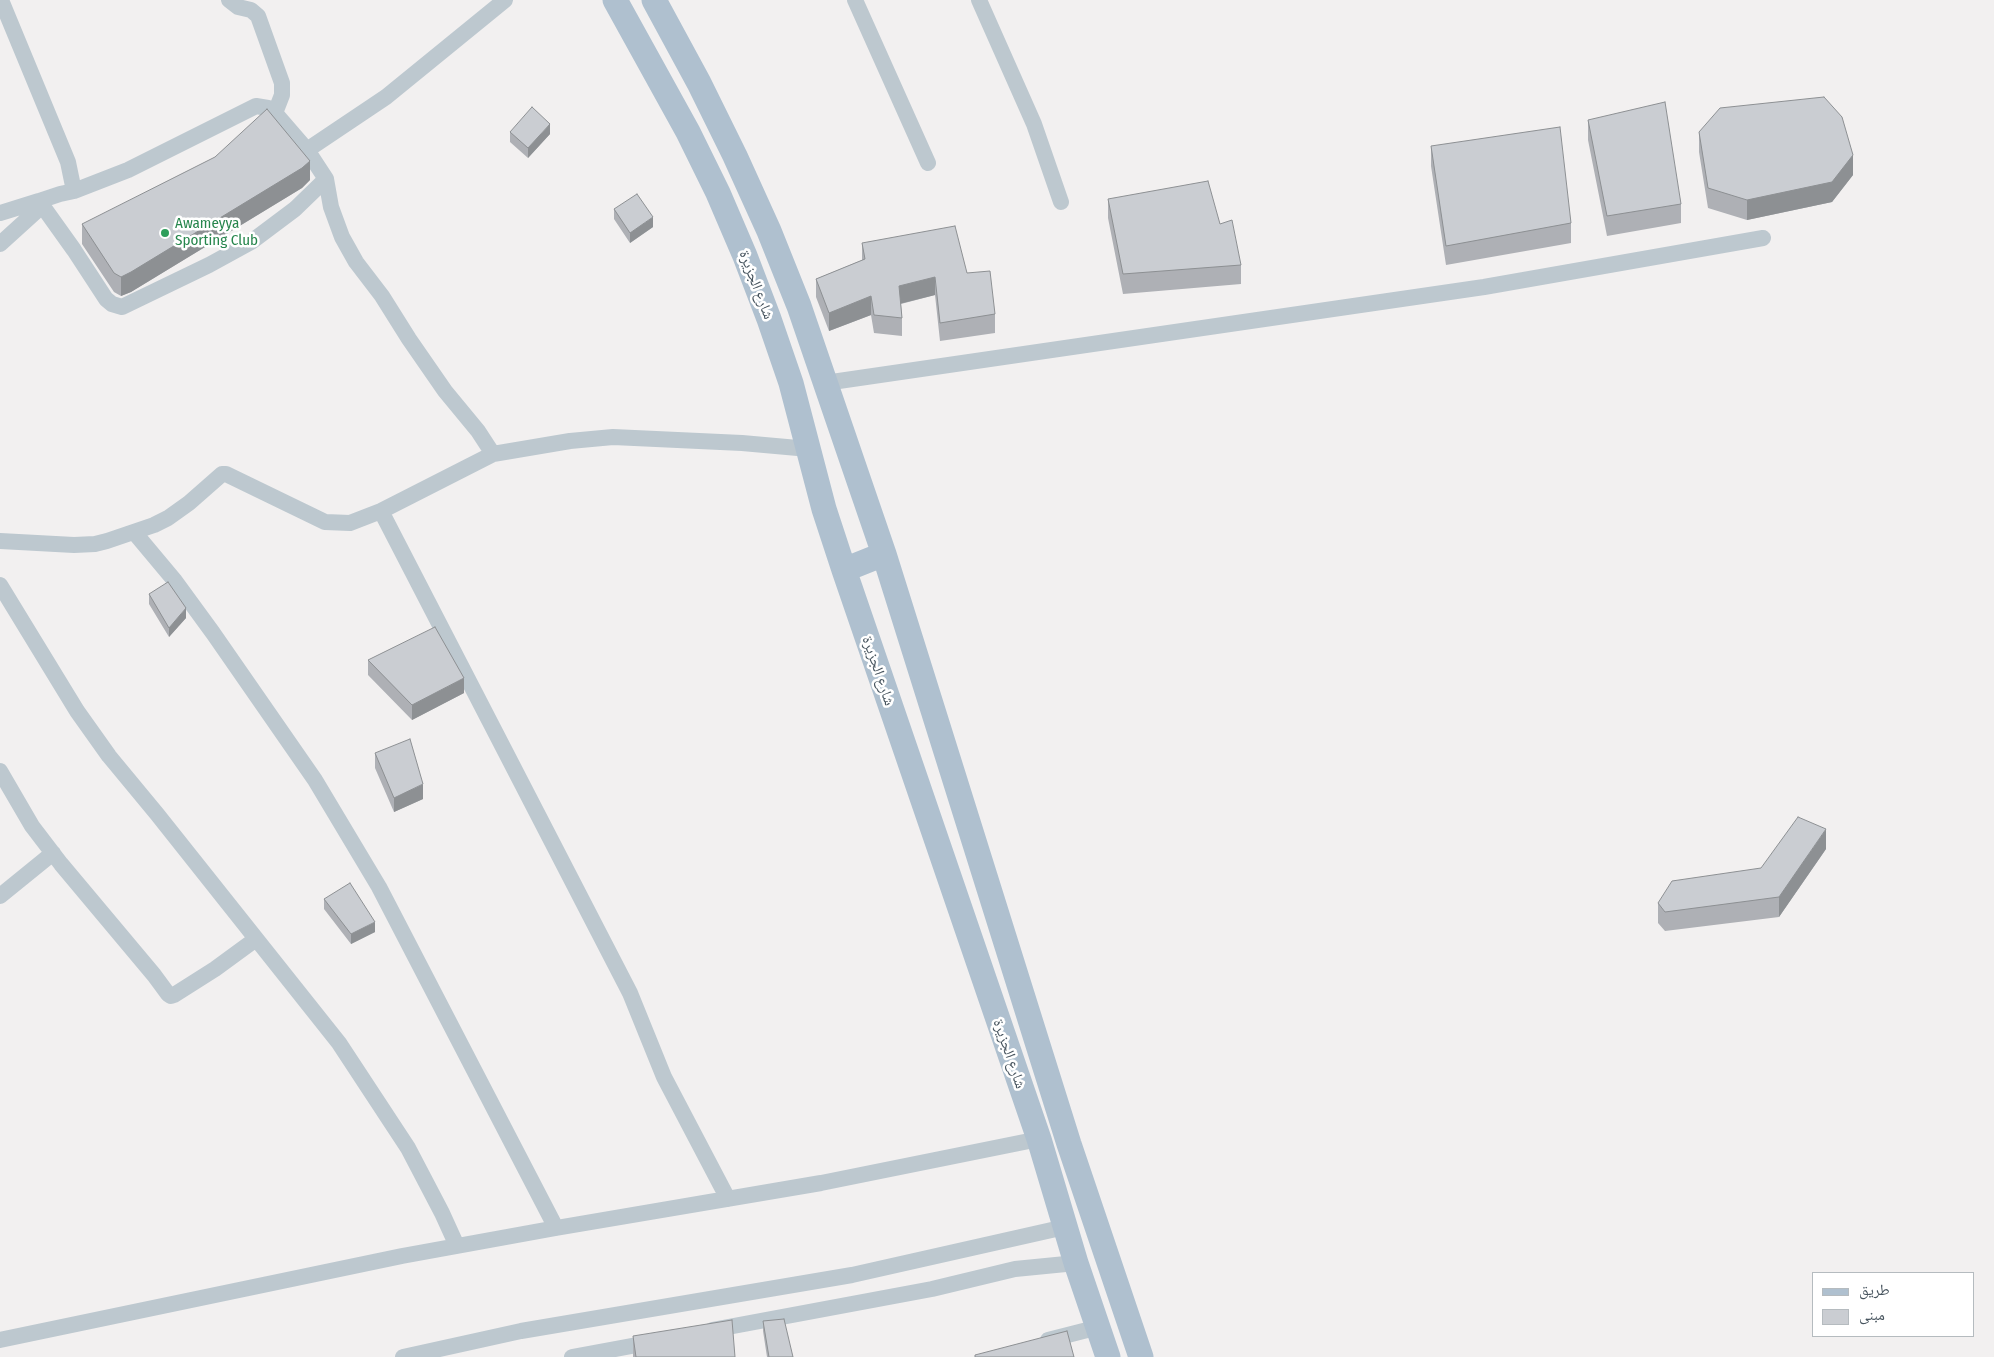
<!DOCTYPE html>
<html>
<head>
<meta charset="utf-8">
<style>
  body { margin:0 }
  #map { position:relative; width:1994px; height:1357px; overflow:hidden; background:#f2f0f0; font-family:"Fira Sans Condensed","Noto Naskh Arabic",sans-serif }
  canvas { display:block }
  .legend { position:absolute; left:1812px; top:1272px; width:162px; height:65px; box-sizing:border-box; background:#fff; border:1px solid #b5bbbf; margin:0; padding:6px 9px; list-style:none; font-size:15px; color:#47545e }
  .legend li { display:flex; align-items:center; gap:10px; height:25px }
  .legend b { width:25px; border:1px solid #b5bbbf }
</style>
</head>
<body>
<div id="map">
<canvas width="1994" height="1357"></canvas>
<ul class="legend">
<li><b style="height:6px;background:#afc0cf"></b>طريق</li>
<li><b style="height:14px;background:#cacdd2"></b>مبنى</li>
</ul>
</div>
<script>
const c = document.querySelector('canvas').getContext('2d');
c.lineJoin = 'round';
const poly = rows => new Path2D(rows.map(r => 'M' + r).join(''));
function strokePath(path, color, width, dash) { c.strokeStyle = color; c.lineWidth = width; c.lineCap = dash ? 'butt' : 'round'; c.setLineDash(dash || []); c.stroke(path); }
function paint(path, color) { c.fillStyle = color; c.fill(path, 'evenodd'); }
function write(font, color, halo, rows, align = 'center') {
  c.font = font + ' "Fira Sans Condensed","Noto Naskh Arabic",sans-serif'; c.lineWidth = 5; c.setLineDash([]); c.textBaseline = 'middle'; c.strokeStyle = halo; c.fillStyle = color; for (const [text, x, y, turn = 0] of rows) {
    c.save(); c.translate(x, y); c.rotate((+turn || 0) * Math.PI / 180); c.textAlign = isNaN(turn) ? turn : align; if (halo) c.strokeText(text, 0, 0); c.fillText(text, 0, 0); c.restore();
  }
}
strokePath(poly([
  [1,0,68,162,74,191],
  [229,0,238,7,251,10,258,16,282,83,282,95,275,113],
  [855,0,928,163],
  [979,0,1034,124,1061,202],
  [307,150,386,97,505,0],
  [326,179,331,207,342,237,356,262,382,296,409,339,445,391,478,431,493,454,570,441,613,437,742,443,809,449],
  [0,213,39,201,60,194,74,191,128,170,256,106,268,108,275,113,307,150,326,179,295,209,251,242,209,265,122,307,112,304,106,299,74,250,39,201],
  [0,244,43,205],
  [825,383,1484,287,1763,238],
  [381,511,630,993,664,1077,728,1199],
  [134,532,175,581,213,633,315,780,379,887,556,1228],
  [0,541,74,545,95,544,107,541,154,525,168,518,189,503,222,474,226,474,325,522,350,523,381,511,493,454],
  [0,585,77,711,109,756,157,814,339,1043,408,1148,442,1213,457,1246],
  [0,771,32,826,61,864,154,975,168,994,171,996,174,995,215,969,256,939],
  [0,896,53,853],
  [712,1330,932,1289,1015,1269,1076,1263],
  [0,1340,402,1256,556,1228,821,1183,1039,1139],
  [1048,1340,1099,1327],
  [403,1357,521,1331,852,1275,1065,1227],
  [572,1357,653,1342]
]), '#bdc8cf', 16);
strokePath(poly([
  [615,0,688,132,718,193,745,256,769,319,791,383,824,509,844,570,1039,1139,1076,1263,1108,1357],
  [654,0,699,83,735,156,769,231,799,306,884,554,1069,1144,1141,1357],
  [844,570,884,554]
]), '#afc0cf', 25);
paint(poly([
  [1588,120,1681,204,1681,223,1607,236,1588,140],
  [510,132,550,134,528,158,510,142],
  [1699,132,1853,175,1832,202,1747,220,1708,208,1699,152],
  [1431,146,1571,223,1571,243,1446,265,1431,166],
  [310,180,302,188,131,292,121,296,114,292,82,244,82,224],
  [1108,199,1220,224,1241,265,1241,284,1123,294,1108,218],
  [614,209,653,227,630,243,614,219],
  [862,243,967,273,995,314,995,333,940,341,935,295,901,304,902,318,902,336,874,333,871,315,829,331,816,297,816,279,862,260],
  [149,594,186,618,169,637,149,604],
  [368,660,464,693,412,720,368,675],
  [375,753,423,799,394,812,375,768],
  [1826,849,1779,917,1665,931,1658,923,1658,903,1761,868],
  [324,899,375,932,351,944,324,909],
  [763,1321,793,1357,767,1357,763,1331],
  [633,1336,735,1357,633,1357]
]), '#aeb0b5');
paint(poly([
  [550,124,550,134,528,158,528,148],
  [1853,155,1853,175,1832,202,1747,220,1747,200],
  [310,161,310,180,302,188,131,292,121,296,121,277],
  [653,217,653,227,630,243,630,233],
  [935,277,935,295,899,304,899,286],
  [871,296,871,315,829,331,829,313],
  [186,608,186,618,169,637,169,628],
  [464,678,464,693,412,720,412,705],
  [423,784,423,799,394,812,394,798],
  [1826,829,1826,849,1779,917,1779,897],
  [375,922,375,932,351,944,351,934]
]), '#8d9093');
const building = poly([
  [1824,97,1842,117,1853,155,1832,182,1747,200,1708,188,1699,132,1720,108,1824,97],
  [1665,102,1681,204,1607,216,1588,120,1665,102],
  [532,107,550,124,528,148,510,132,532,107],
  [267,109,310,161,302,168,131,272,121,277,114,273,82,224,215,157,267,109],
  [1560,127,1571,223,1446,246,1431,146,1560,127],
  [1208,181,1220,224,1232,220,1241,265,1123,274,1108,199,1208,181],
  [637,194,653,217,630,233,614,209,637,194],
  [955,226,967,273,990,271,995,314,940,323,935,277,899,286,902,318,874,315,871,296,829,313,816,279,865,259,862,243,955,226],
  [168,582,186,608,169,628,149,594,168,582],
  [435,627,464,678,412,705,368,660,435,627],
  [410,739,423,784,394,798,375,753,410,739],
  [1798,817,1826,829,1779,897,1665,912,1658,903,1672,881,1761,868,1798,817],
  [350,883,375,922,351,934,324,899,350,883],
  [784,1319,793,1357,769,1357,763,1321,784,1319],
  [732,1320,735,1357,636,1357,633,1336,732,1320],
  [1067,1331,1074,1357,975,1357,975,1355,1067,1331]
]);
paint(building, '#cacdd2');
strokePath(building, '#8d9093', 1);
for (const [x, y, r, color] of [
  [165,233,5,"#2e9e5b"]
]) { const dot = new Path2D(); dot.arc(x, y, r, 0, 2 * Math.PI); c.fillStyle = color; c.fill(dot); strokePath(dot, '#fff', 2); }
write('15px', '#27864d', '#fff', [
  ["Awameyya",175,224],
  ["Sporting Club",175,241]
], 'left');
write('15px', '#47545e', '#fff', [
  ["شارع الجزيرة",756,285,69],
  ["شارع الجزيرة",878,671,71],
  ["شارع الجزيرة",1009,1054,71]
]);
</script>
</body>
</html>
